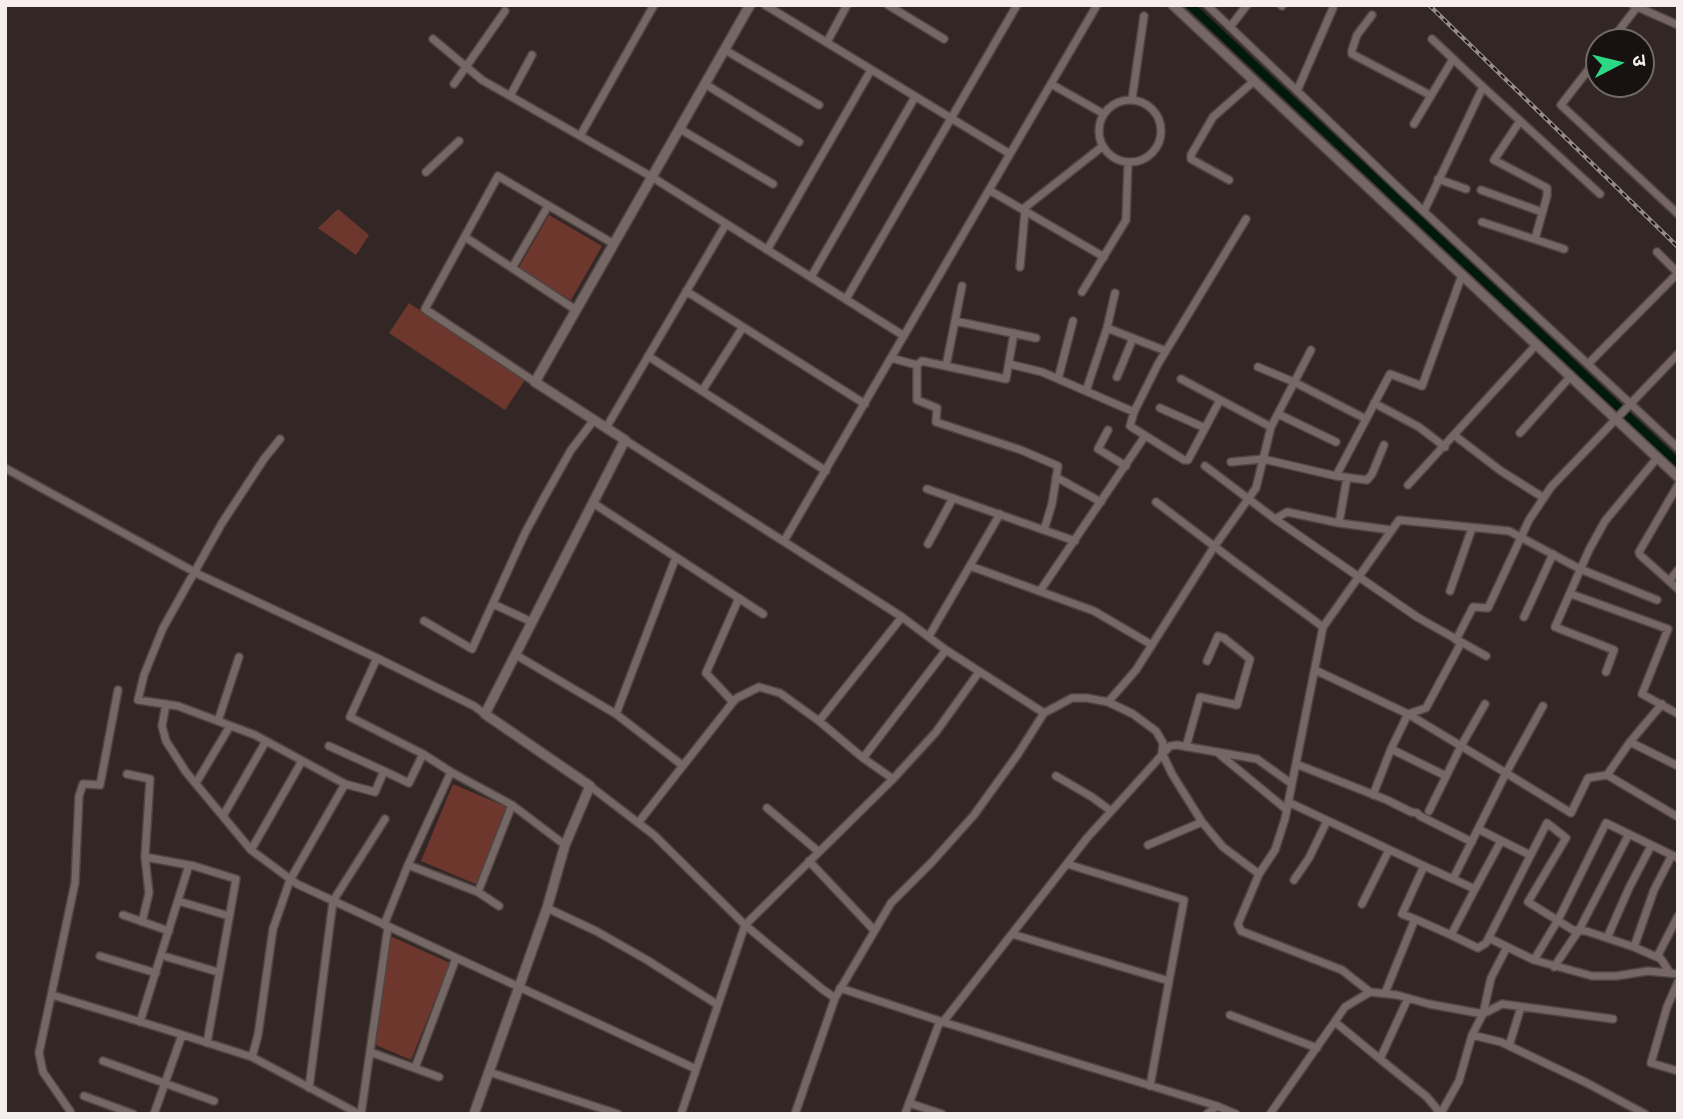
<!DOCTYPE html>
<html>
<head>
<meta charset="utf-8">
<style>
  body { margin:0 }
  #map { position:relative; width:1683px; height:1119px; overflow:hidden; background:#332725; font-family:"Times New Roman","Noto Sans Devanagari",serif }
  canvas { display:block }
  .frame { position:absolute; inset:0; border:7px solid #f6eeec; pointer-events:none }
  .north { position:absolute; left:1585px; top:28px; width:70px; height:70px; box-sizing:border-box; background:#171110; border:2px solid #706968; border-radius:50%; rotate:83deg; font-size:19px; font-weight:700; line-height:28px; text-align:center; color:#f6eeec }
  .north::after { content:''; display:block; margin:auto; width:24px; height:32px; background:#2bd884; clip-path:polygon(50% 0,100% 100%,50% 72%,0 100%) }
</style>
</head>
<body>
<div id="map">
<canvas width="1683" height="1119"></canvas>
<div class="frame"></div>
<div class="north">उ</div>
</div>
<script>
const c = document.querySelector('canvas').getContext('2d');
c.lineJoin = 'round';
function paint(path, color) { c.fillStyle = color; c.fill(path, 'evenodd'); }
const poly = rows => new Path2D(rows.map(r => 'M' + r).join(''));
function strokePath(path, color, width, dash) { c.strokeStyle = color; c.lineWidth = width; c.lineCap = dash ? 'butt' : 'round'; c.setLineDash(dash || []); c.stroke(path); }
paint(poly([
  [338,209,369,235,356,255,318,228],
  [549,215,602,246,571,300,518,269],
  [409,303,525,380,505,410,389,333],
  [453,784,509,808,478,885,421,861],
  [388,935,450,963,411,1060,376,1045]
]), '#6e372d');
strokePath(poly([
  [1190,5,1678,463]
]), '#001a09', 8);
const minor = poly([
  [765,5,1010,154],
  [888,5,944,39],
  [1207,5,1403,192,1678,448],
  [1281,5,1282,6],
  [1633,5,1678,25],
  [1372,15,1357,35,1352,50,1352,54,1430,95],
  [1230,27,1247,5],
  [433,39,482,80,652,177,904,336],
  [827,42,847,5],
  [1610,42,1637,7],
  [725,50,819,105],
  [1599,56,1561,105,1678,214],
  [454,84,505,11],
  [705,84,799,142],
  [1051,84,1104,114],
  [1482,86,1600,194],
  [1297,91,1333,8],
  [510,96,532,55],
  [1132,99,1144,16],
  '1099 131a31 31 0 1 1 62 0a31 31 0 1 1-62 0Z',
  [1520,121,1494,160,1547,188,1547,196,1535,239],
  [1414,124,1453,59],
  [680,129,773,184],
  [580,136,654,5],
  [426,172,459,141],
  [1438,179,1466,189],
  [1229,180,1191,159,1191,155,1213,117,1254,81],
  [989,190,1104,257],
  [1481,190,1542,212],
  [1023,209,1103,146],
  [1424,211,1483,87,1432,39],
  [1482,222,1564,249],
  [465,237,576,310],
  [767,250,871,70],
  [1657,252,1678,273],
  [1020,267,1025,211],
  [512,268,548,206],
  [811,277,915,97],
  [686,291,865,404],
  [1082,292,1126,220,1128,163],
  [846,299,1017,5],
  [955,321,1036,338],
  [1107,328,1166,351],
  [648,356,826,471],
  [891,358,917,365,922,361,1006,379,1014,333],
  [1009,364,1042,372,1134,412],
  [1588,364,1678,273],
  [917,365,917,400,937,408,936,422,1021,450,1058,466,1052,504,1044,530],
  [946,366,962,286],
  [1258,367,1294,382,1366,419],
  [1117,377,1133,338],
  [1058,379,1073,321],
  [1181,379,1271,427],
  [535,382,425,309,498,176,614,244],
  [702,391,743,327],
  [1086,391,1107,328,1115,293],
  [1220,400,1188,460,1184,460,1130,426,1134,412,1158,364,1246,219],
  [1374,403,1419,427,1445,447],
  [1160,408,1205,428],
  [1278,414,1336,442],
  [606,428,726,224],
  [1108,430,1098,449,1126,466],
  [1520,433,1570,377],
  [1454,435,1501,471,1544,498],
  [280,439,264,459,222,523,163,628,144,675,138,700,178,706,255,735,345,784,375,792,384,771,329,746],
  [625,440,902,617,946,650,1044,713],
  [1231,462,1263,459,1336,476,1367,480,1372,474,1384,445],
  [1205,466,1275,519,1417,617,1486,656],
  [5,468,200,575,377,658,474,706,485,714],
  [1336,476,1390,374,1422,386,1462,275],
  [1056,477,1101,502],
  [1408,485,1536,345],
  [1678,485,1639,552,1640,555,1678,589],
  [927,489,1075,541],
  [1156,502,1235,562,1323,627],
  [593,503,763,614],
  [1275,519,1287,512,1339,523,1391,530],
  [1339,523,1347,478],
  [784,541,1097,5],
  [928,544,953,498],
  [970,566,1094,611,1152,645],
  [1669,581,1678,570],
  [1040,591,1145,436],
  [1450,591,1472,528],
  [1571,594,1668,629,1642,694,1678,714],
  [493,604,532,622],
  [1524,617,1553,554],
  [424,621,472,649,525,533,545,496,571,450,594,420],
  [929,636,1000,514],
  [1456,640,1473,607,1488,608,1529,520,1551,487,1678,354],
  [516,655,616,714,682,765],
  [377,658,350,717,423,754,451,772,512,805,565,845],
  [1315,670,1408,714,1461,746,1485,704],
  [1606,672,1614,650,1555,627,1589,550,1605,521,1657,458],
  [733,702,706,673,739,598],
  [1108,702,1136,670,1214,547,1256,488,1271,427,1311,350],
  [166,704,162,726,166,741,186,772,251,850,297,884,696,1069],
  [1543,706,1506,773,1571,813,1588,778,1607,775,1678,817],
  [616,714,676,557],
  [218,721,239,657],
  [819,721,902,617],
  [1630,742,1678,766],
  [1186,747,1200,697,1237,705,1250,659,1224,638,1218,636,1207,661],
  [1218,753,1287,810],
  [863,758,946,650],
  [1296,764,1387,800,1411,812,1417,813,1420,816,1472,842],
  [384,771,409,783,423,754],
  [127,774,150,779,145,857,149,893,142,922],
  [1607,775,1630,742,1662,704],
  [1056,776,1092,797,1111,811],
  [1446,776,1391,749,1408,714,1426,708,1461,643],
  [196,783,230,726],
  [590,786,654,835,745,925,822,989,835,998],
  [1373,795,1391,749],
  [1288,802,1424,866],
  [767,808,819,852],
  [1429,811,1461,746,1506,773,1453,879],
  [223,816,266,741],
  [638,823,733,702,737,698,759,687,780,693,819,721,863,758,893,779],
  [1478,829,1530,855],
  [1148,845,1202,822],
  [251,850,302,761],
  [145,857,194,866,236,879,207,1043],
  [809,861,874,930],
  [408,865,478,892,499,906],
  [1294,880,1309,858,1327,821],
  [1475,889,1501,841],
  [478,892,512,805],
  [178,901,229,916],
  [1362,904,1389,850],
  [547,908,596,931,647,960,718,1005],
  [123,915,169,931],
  [384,925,408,865,451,772],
  [1012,934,1169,981,1184,900,1067,864],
  [1451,935,1478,948,1486,943,1547,823,1566,838,1528,902,1573,930,1586,931,1634,947,1661,959,1670,973],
  [1489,938,1534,960,1592,976,1616,976,1648,971,1678,974],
  [1607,938,1629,888,1651,846],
  [1634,947,1654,890,1672,855],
  [100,956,156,973],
  [167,957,218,972],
  [1657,957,1678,916],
  [1534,960,1558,920,1606,823,1678,858],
  [1554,967,1579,930,1629,834],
  [1678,982,1667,1007,1651,1063,1678,1071],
  [840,988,943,1022,1217,1106,1236,1114],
  [1370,992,1342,970,1241,931,1238,924,1259,874,1275,850,1285,819,1323,627,1399,520,1509,531,1580,569,1657,600],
  [1385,993,1415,919,1402,914,1424,866,1475,889,1451,935,1415,919],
  [52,995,161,1028,252,1057,359,1114],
  [1408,998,1380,1059,1427,1097,1441,1114],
  [1230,1015,1317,1048],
  [140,1022,189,865],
  [943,1022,1087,838,1170,746,1177,745,1257,759,1292,784],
  [1335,1022,1380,1059],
  [1472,1035,1501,1042,1585,1082,1645,1114],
  [1509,1046,1521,1007],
  [370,1052,439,1077],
  [252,1057,258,1035,273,929,290,880,345,784],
  [103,1061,214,1101],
  [415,1068,456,958],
  [489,1072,618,1114],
  [1150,1086,1169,981],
  [309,1088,333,901,385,819],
  [84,1096,133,1114],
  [909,1103,942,1114],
  [1441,1113,1459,1081,1472,1035,1483,1014,1491,978,1507,947],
  [71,1114,70,1111,43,1072,39,1053,75,883,79,796,83,784,100,785,118,690],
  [154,1114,182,1035],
  [361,1114,388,927],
  [681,1114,745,925,893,779,936,732,979,672],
  [795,1114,835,998,891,903,932,862,974,815,1018,754,1044,713,1072,698,1087,698,1108,702,1133,714,1156,731,1163,743,1162,753,1172,774,1202,822,1223,847,1259,874],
  [905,1114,940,1021],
  [1207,1114,1217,1106],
  [1270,1114,1345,1007,1370,992,1397,995,1429,1004,1483,1014,1502,1004,1613,1019]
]);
const tertiary = poly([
  [1173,5,1678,477],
  [474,1114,547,908,565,845,590,786,485,714,625,440,535,382,750,5]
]);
strokePath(minor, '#4f4543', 10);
strokePath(tertiary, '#4f4543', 12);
strokePath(minor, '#746764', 7);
strokePath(tertiary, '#746764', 9);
const rail = poly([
  [1429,5,1678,247]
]);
strokePath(rail, '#958b89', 4.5);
strokePath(rail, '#171110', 2, [5]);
</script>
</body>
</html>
